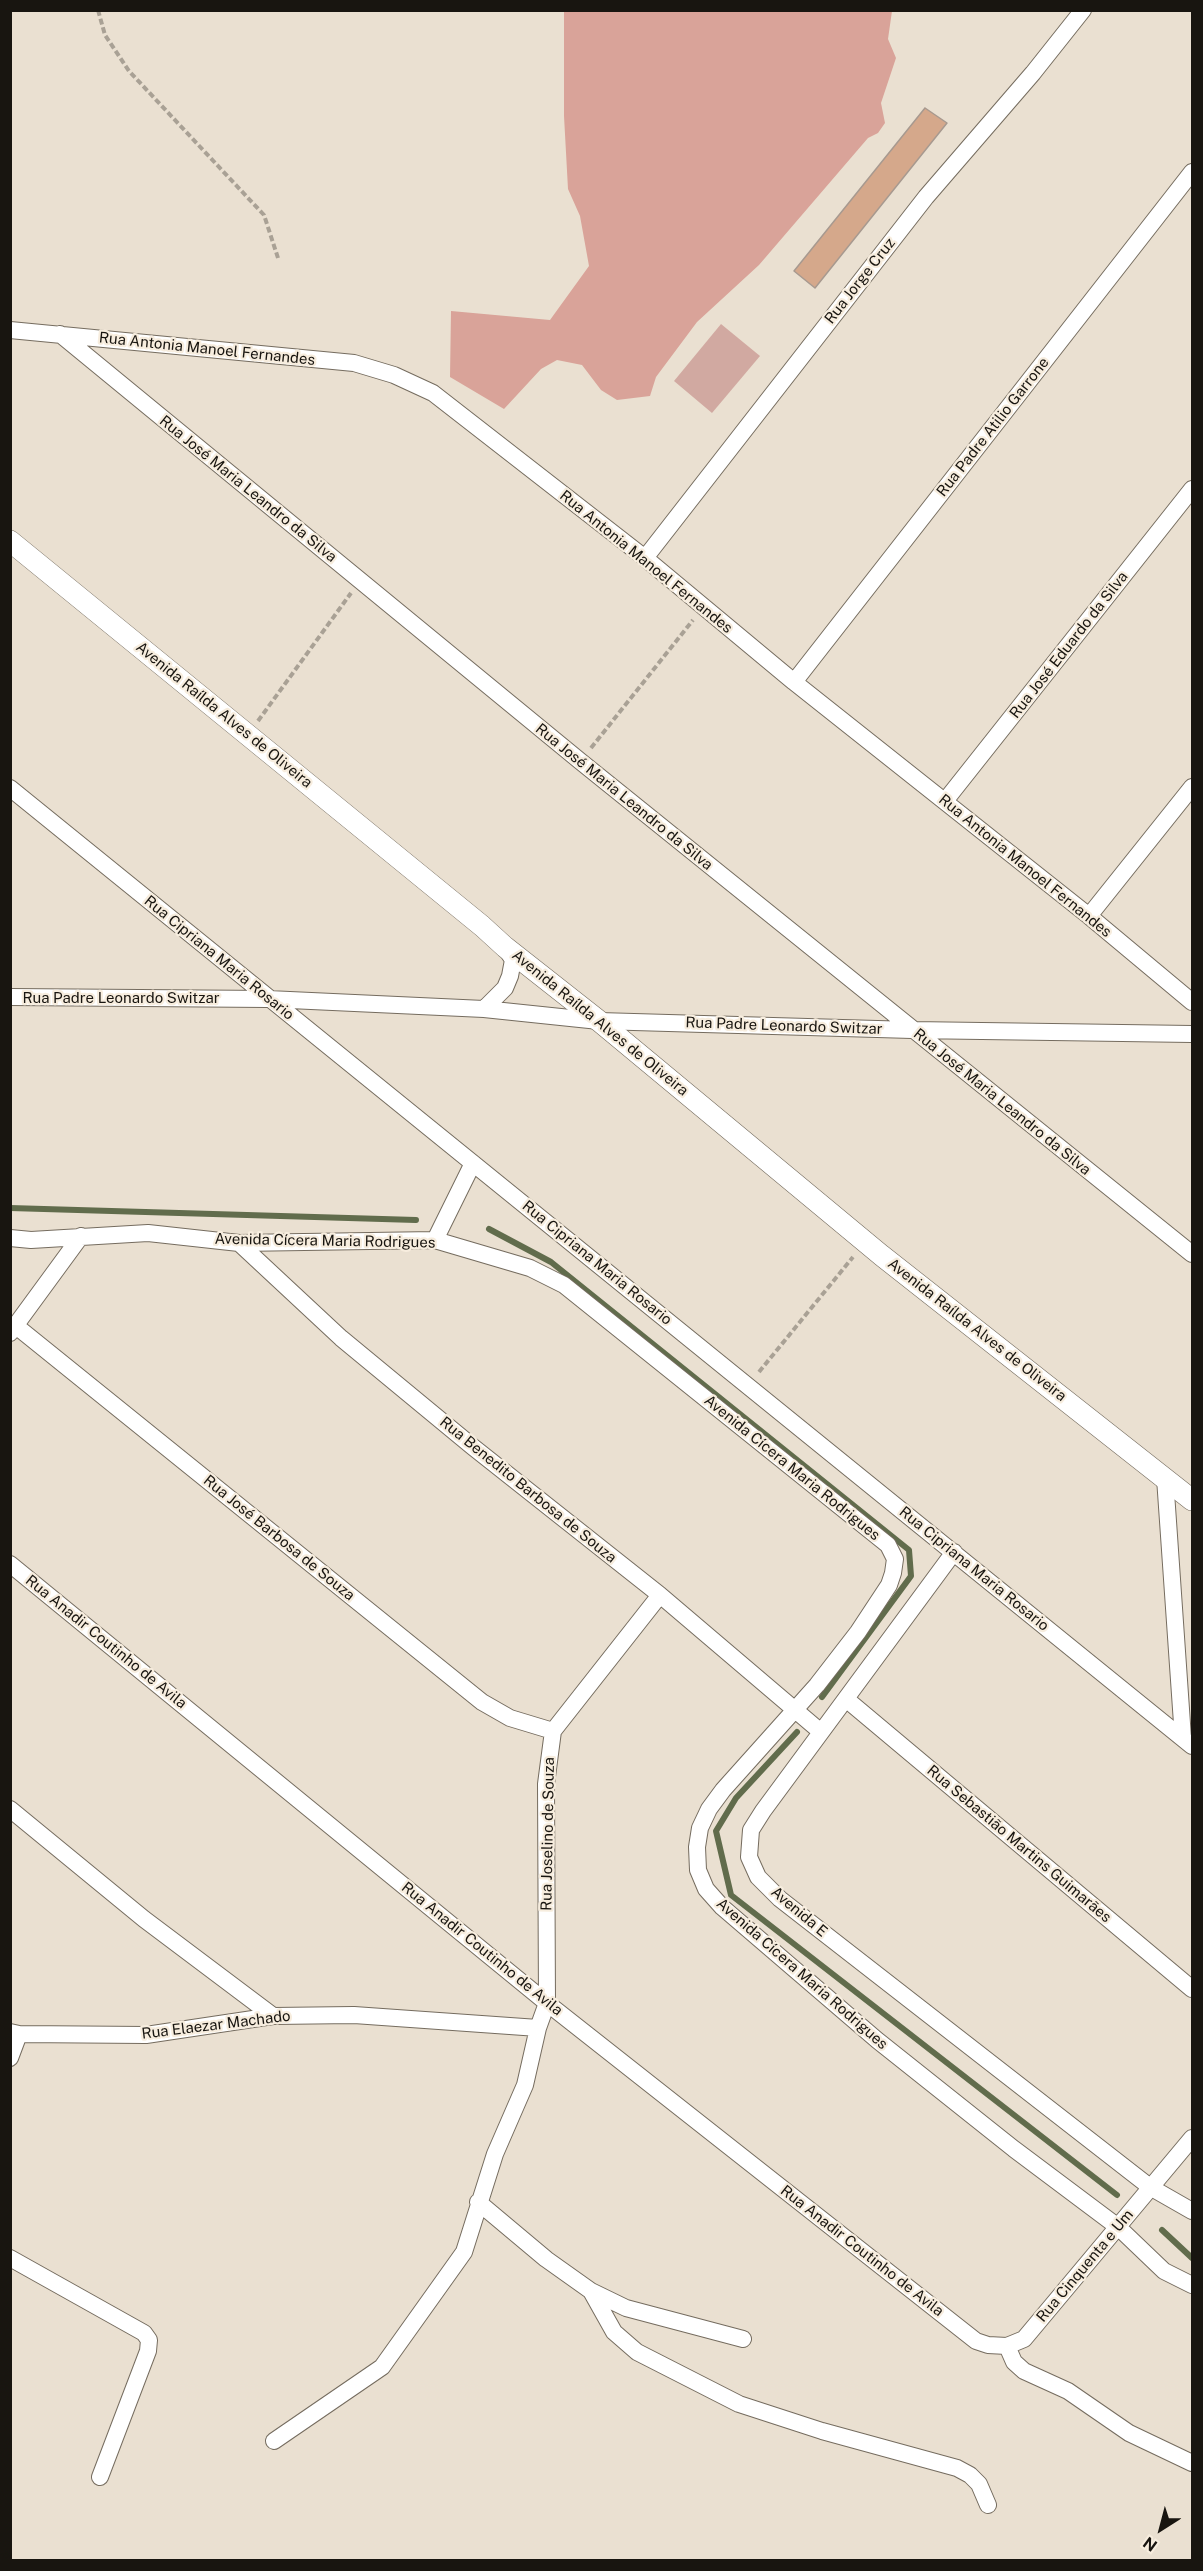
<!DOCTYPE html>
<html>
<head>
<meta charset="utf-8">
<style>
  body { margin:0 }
  #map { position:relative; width:1203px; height:2571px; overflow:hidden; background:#eae0d1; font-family:"Public Sans",sans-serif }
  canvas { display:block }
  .frame { position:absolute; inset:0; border:12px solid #181510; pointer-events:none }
  .north { position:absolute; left:1131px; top:2499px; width:60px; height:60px; -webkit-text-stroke:4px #f7edde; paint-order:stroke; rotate:216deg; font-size:16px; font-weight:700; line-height:24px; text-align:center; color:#181510 }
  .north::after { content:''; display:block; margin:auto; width:21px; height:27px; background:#181510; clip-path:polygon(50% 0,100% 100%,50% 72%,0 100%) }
</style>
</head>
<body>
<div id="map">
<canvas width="1203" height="2571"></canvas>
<div class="frame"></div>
<div class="north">N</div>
</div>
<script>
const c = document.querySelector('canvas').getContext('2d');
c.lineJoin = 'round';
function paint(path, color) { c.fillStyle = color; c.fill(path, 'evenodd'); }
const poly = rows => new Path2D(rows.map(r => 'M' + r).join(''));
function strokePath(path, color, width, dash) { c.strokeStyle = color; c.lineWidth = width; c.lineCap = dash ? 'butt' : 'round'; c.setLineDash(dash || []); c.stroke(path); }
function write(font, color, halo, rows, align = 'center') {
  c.font = font + ' "Public Sans",sans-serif'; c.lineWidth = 4.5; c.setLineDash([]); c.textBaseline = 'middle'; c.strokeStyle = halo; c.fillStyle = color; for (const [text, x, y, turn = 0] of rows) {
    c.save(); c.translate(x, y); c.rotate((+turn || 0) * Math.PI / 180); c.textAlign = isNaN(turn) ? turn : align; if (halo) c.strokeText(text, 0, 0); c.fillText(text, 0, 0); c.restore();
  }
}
paint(poly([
  [721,324,760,356,712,413,674,381]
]), '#d1a9a1');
paint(poly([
  [564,11,892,11,888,39,896,58,881,103,885,123,878,133,868,138,759,265,697,322,656,377,650,396,617,400,601,390,582,365,557,360,541,369,504,409,450,377,451,311,550,320,589,266,580,216,568,189,564,116]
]), '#d9a399');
strokePath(poly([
  [10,1208,416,1220],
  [489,1229,551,1262,909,1550,911,1576,822,1697],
  [797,1732,736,1798,716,1831,731,1895,1117,2195],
  [1162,2230,1192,2258]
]), '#616c4c', 6);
const building = poly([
  [925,108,947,123,815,288,794,271,925,108]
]);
paint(building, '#d5a88b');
strokePath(building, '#a7998f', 1.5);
const minor = poly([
  [10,330,354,363,394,375,433,393,645,558,794,682,1089,916,1192,1002],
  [60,334,580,761,1192,1254],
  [645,558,926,197,1033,73,1083,10],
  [794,682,1192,172],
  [10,788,1192,1746],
  [945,801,1192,489],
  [1089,916,1192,787],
  [10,997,268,999,484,1009,599,1021,912,1030,1192,1034],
  [484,1009,505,988,510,976,513,960,505,947],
  [10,1238,31,1240,148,1233,239,1243,435,1240,530,1268,564,1285,888,1545,895,1559,893,1573,889,1585,858,1632,817,1685,723,1790,709,1809,700,1828,697,1847,698,1870,706,1889,722,1907,877,2040,1014,2149,1118,2227,1164,2271,1192,2285],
  [435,1240,473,1163],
  [239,1243,341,1338,473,1447,660,1595,821,1732],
  [16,1326,482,1702,510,1718,553,1731],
  [10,1333,81,1236],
  [1165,1478,1183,1738],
  [954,1552,763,1811,751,1830,749,1857,758,1877,780,1899,1150,2187,1192,2211],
  [10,1564,547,2003,976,2341,988,2345,1007,2346,1024,2339,1192,2138],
  [846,1699,1192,1989],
  [10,1809,144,1919,273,2016],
  [10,2032,19,2034,146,2035,273,2016,354,2015,538,2028,547,2003,546,1784,553,1731,660,1595],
  [10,2058,19,2034],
  [478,2202,546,2259,591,2291,626,2308,743,2339],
  [10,2258,144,2333,149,2340,148,2351,100,2477],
  [591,2291,614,2332,637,2352,739,2404,822,2431,957,2468,970,2475,979,2484,988,2505],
  [1007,2346,1014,2362,1024,2371,1068,2391,1129,2433,1192,2463],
  [274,2441,382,2367,464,2252,495,2154,525,2085,538,2028]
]);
const tertiary = poly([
  [10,541,482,926,505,947,599,1021,881,1255,1192,1500]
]);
strokePath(minor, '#756c5f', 18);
strokePath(tertiary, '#756c5f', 22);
strokePath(poly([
  [98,10,105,35,129,71,264,215,278,258],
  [258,721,351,593],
  [591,748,693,620],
  [759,1372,853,1257]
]), '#a9a195', 4, [6, 3]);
strokePath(minor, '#fff', 16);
strokePath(tertiary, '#fff', 21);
write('15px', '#181510', '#f7edde', [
  ["Rua Jorge Cruz",860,281,-52],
  ["Rua Antonia Manoel Fernandes",207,349,6],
  ["Rua Padre Atilio Garrone",993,427,-52],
  ["Rua José Maria Leandro da Silva",248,489,39],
  ["Rua Antonia Manoel Fernandes",646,562,39],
  ["Rua José Eduardo da Silva",1069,645,-52],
  ["Avenida Raílda Alves de Oliveira",224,715,39],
  ["Rua José Maria Leandro da Silva",624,797,39],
  ["Rua Antonia Manoel Fernandes",1025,866,39],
  ["Rua Cipriana Maria Rosario",219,958,39],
  ["Rua Padre Leonardo Switzar",121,998],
  ["Avenida Raílda Alves de Oliveira",600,1023,39],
  ["Rua Padre Leonardo Switzar",784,1026,2],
  ["Rua José Maria Leandro da Silva",1002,1102,39],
  ["Avenida Cícera Maria Rodrigues",325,1241,1],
  ["Rua Cipriana Maria Rosario",597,1263,39],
  ["Avenida Raílda Alves de Oliveira",977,1330,38],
  ["Avenida Cícera Maria Rodrigues",792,1468,39],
  ["Rua Benedito Barbosa de Souza",528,1490,39],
  ["Rua José Barbosa de Souza",279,1538,39],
  ["Rua Cipriana Maria Rosario",974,1569,39],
  ["Rua Anadir Coutinho de Avila",106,1642,39],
  ["Rua Joselino de Souza",548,1834,-89],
  ["Rua Sebastião Martins Guimarães",1019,1844,40],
  ["Avenida E",799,1912,40],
  ["Rua Anadir Coutinho de Avila",482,1949,39],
  ["Avenida Cícera Maria Rodrigues",802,1974,41],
  ["Rua Elaezar Machado",216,2025,-7],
  ["Rua Anadir Coutinho de Avila",862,2251,38],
  ["Rua Cinquenta e Um",1085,2266,-50]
]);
</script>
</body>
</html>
